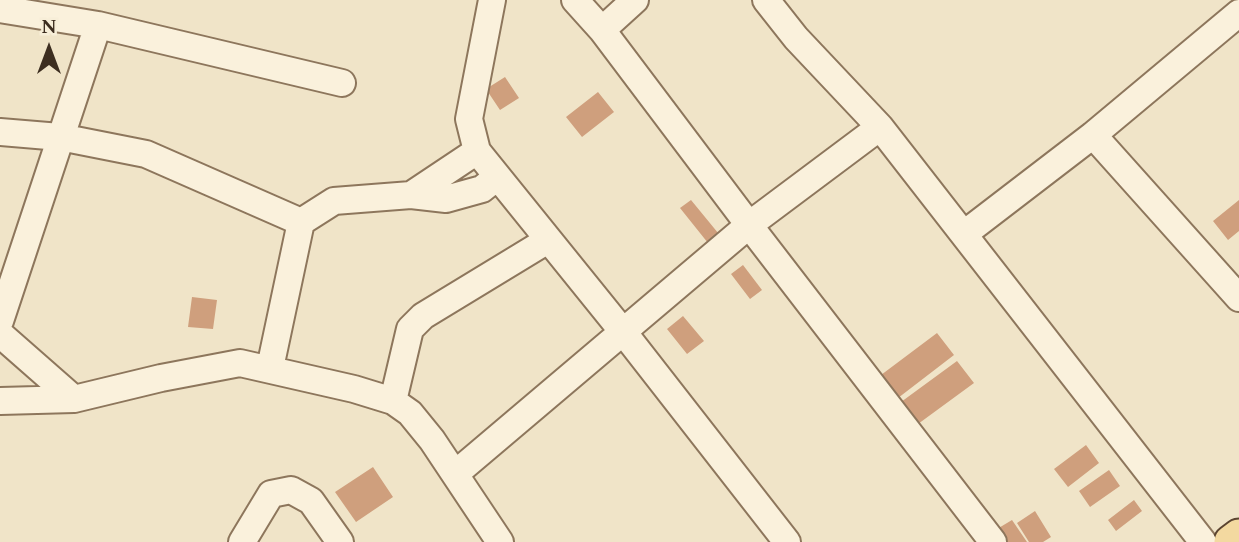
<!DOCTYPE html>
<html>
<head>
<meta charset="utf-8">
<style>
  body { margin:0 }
  #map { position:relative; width:1239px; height:542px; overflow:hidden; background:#f0e4c8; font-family:Spectral,serif }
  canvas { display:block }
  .north { position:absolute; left:14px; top:14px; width:70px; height:70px; -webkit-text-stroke:5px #f7eed8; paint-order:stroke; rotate:0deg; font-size:19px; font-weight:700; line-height:28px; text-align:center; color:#3d2e20 }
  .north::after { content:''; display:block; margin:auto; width:24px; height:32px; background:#3d2e20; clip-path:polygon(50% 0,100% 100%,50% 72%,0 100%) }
</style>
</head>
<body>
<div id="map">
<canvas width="1239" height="542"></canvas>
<div class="north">N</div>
</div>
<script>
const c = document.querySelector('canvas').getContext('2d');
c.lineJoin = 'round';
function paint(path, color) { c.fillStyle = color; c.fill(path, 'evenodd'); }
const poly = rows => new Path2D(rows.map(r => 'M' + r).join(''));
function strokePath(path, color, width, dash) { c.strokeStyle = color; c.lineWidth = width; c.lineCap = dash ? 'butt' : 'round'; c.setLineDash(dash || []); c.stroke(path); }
paint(poly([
  [505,77,519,98,500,110,486,89],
  [598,92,614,112,582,137,566,117],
  [691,200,723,239,712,248,680,208],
  [1239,200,1239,231,1228,240,1213,221],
  [743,265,762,290,750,299,731,274],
  [192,297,217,300,213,329,188,327],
  [683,316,704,341,687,354,667,329],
  [937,333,954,355,898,398,881,375],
  [957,361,974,383,918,424,901,402],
  [1086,445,1099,463,1068,487,1054,469],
  [373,467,393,497,356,522,335,492],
  [1109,470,1120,486,1090,507,1079,491],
  [1134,500,1142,511,1116,531,1108,520],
  [1035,511,1051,537,1043,542,1029,542,1017,523],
  [1012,520,1027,542,1005,542,997,529]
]), '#cf9f7d');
const minor = poly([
  [492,0,469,119,477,151,624,333,787,542],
  [575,0,602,30,749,225,993,542],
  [766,0,796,38,880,127,1203,542],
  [0,9,98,25,342,83],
  [602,30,635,0],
  [0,132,60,137,146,154,301,222],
  [1093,135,1239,298],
  [411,195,477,151],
  [964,234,1093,135,1239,13],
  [0,321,98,25],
  [0,334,74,399],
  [270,368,301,222,334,201,411,195,446,199,482,189,497,177],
  [0,401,74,399,161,378,240,363,354,389,393,401,410,413,432,440,500,542],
  [393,401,410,329,423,316,548,240],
  [455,474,749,225,880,127],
  [242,542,271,494,291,490,311,501,340,542]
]);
const major = poly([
  [1231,542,1239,536]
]);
strokePath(minor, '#8d765c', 30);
strokePath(major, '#5b4430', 37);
strokePath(minor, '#faf1dc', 26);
strokePath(major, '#f3d9a0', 33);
</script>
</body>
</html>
